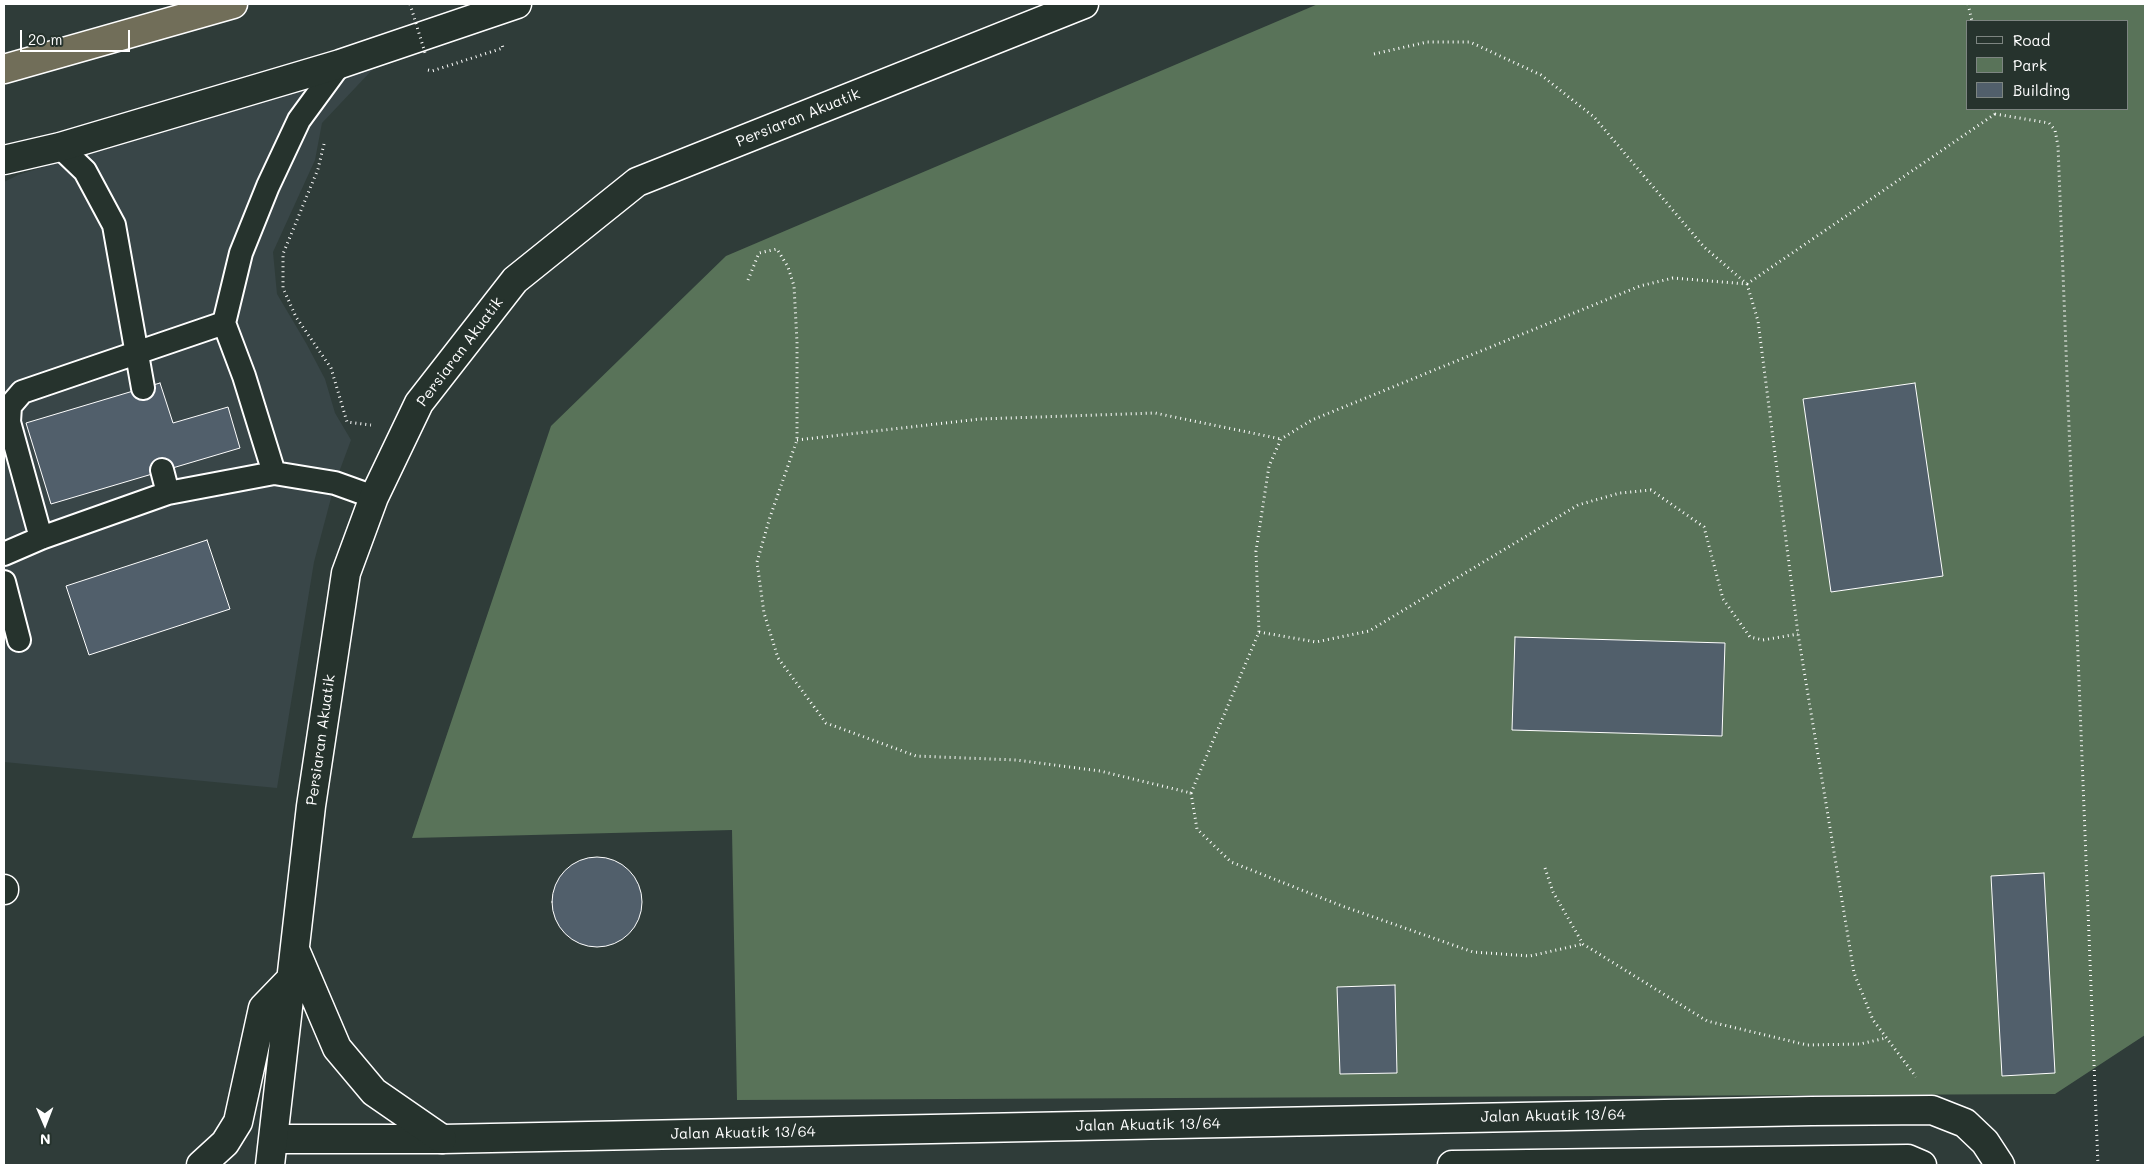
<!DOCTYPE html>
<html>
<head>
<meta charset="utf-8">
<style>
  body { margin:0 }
  #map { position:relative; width:2149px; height:1169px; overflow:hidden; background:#2f3c39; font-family:Mali,sans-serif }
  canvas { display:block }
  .frame { position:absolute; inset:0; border:5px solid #fff; pointer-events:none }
  .legend { position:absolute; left:1966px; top:20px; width:162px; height:90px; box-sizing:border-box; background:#26332d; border:1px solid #7d8581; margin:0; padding:6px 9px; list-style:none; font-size:15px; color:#fff }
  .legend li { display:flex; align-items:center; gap:10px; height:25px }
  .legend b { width:25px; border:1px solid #7d8581 }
  .north { position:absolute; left:20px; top:1099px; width:50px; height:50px; -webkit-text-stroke:4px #26332d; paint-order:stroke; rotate:179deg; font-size:14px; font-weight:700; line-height:20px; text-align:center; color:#fff }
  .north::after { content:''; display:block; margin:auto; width:18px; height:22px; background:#fff; clip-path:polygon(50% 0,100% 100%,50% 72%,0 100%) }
  .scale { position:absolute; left:20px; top:30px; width:110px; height:22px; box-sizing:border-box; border:2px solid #fff; border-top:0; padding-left:6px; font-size:15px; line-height:18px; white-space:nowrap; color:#fff; -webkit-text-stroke:4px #26332d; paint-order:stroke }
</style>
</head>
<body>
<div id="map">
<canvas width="2149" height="1169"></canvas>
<div class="frame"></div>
<ul class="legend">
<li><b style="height:6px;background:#26332d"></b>Road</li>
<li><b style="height:14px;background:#597359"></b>Park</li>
<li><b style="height:14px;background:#515f6b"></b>Building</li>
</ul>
<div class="north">N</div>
<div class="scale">20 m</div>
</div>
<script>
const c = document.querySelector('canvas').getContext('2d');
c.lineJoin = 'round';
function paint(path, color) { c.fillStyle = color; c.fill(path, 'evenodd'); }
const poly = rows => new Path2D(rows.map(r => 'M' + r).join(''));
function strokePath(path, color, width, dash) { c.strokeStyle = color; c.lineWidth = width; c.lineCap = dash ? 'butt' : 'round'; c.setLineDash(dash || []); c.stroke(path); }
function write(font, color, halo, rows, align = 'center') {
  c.font = font + ' Mali,sans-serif'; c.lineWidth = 5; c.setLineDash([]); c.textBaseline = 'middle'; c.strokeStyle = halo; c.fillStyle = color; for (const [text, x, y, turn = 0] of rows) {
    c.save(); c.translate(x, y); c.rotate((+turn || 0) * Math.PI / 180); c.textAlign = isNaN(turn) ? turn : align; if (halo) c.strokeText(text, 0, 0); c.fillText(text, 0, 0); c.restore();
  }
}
paint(poly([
  [373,69,322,123,315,160,273,252,277,294,306,343,325,379,335,413,351,440,335,483,314,562,277,788,4,762,4,182,18,175,144,135]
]), '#394648');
paint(poly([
  [1318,4,2145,4,2145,1035,2055,1094,737,1100,732,830,412,838,551,426,726,256],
  [1968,21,2128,21,2128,109,1968,109]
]), '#597359');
const building = poly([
  [160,383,173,423,228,407,240,448,51,504,26,423,160,383],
  [1915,383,1943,576,1831,592,1803,399,1915,383],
  [207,540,230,609,89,655,66,586,207,540],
  [1515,637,1725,643,1722,736,1512,730,1515,637],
  '552 902a45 45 0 1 1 90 0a45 45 0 1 1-90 0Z',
  [2044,873,2055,1073,2002,1076,1991,876,2044,873],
  [1395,985,1397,1073,1340,1074,1337,987,1395,985]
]);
paint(building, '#515f6b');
strokePath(building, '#fff', 1);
const service = poly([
  [60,147,85,171,114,225,143,388],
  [162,470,168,493],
  [274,473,244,376,224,323,241,253,268,186,299,120,340,64],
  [41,538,9,422,10,406,22,392,224,323],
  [4,554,41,538,168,493,274,473,335,483,374,497],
  [4,582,19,640]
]);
const minor = poly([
  [4,160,60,147,340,64,517,4],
  [4,889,4,890],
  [274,1139,442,1139,1811,1111,1932,1110,1965,1123,1985,1142,2000,1165],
  [1452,1165,1908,1159,1922,1165]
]);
const tertiary = poly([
  [296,952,337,1048,374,1092,442,1139],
  [201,1165,225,1143,238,1122,263,1008,292,978],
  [270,1165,311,806,346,573,374,497,419,403,515,280,637,182,1084,4]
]);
const trunk = poly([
  [4,69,233,4]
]);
strokePath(service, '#fff', 26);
strokePath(minor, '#fff', 31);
strokePath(tertiary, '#fff', 31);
strokePath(trunk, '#fff', 31);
strokePath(poly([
  [1968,4,1972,21],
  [1374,54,1427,42,1470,42,1541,75,1594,117,1704,247,1747,284,1758,321,1798,634,1854,973,1873,1020,1916,1077],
  [428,70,432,71,503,48,502,44],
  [1994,109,1995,114,2049,123,2055,130,2058,146,2098,1165],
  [324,144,318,169,283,254,283,288,296,317,331,368,347,422,371,425],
  [748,280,759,253,777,249,788,267,794,286,797,342,797,440,770,517,757,562,764,613,778,658,826,723,916,756,1016,760,1100,771,1191,793,1197,829,1231,862,1342,906,1473,952,1530,956,1583,944],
  [797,440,980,419,1155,413,1281,439],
  [1259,632,1316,642,1369,631,1578,505,1620,493,1651,490,1704,527,1723,599,1750,637,1763,640,1798,634],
  [1191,793,1259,632,1256,551,1269,466,1281,439,1312,420,1640,286,1673,278,1747,284,1995,114],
  [1545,868,1553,892,1583,944,1707,1021,1807,1045,1860,1044,1886,1038]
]), '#fff', 3, [1, 4]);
strokePath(service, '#26332d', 22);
strokePath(minor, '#26332d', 28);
strokePath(tertiary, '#26332d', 28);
strokePath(trunk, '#716e59', 28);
strokePath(poly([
  [410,4,426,56]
]), '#fff', 3, [1, 4]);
write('15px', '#fff', '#26332d', [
  ["Persiaran Akuatik",798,118,-22],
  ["Persiaran Akuatik",460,352,-53],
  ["Persiaran Akuatik",321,740,-82],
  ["Jalan Akuatik 13/64",1553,1116,-1],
  ["Jalan Akuatik 13/64",1148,1125,-1],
  ["Jalan Akuatik 13/64",743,1133,-1]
]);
</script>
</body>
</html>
